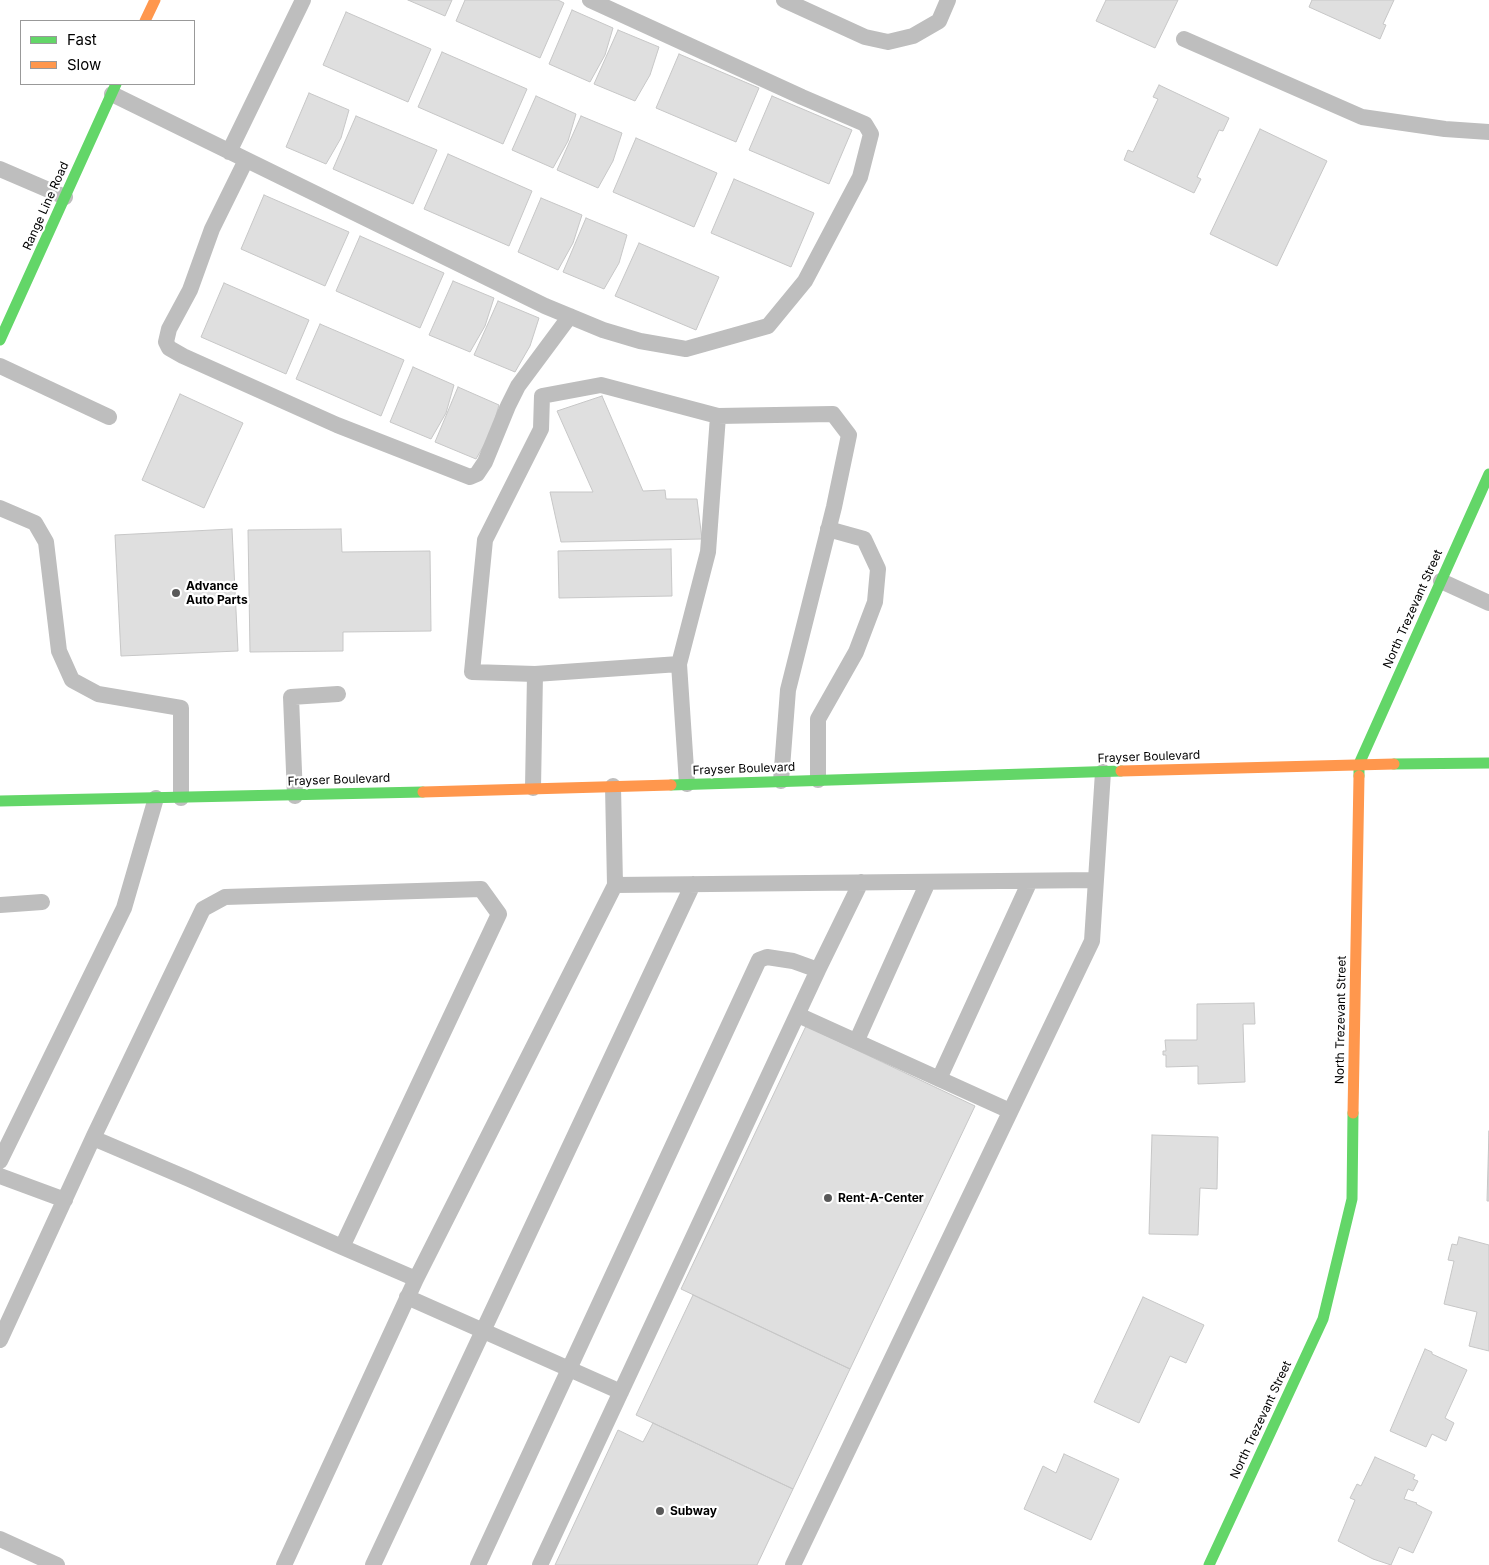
<!DOCTYPE html>
<html>
<head>
<meta charset="utf-8">
<style>
  body { margin:0 }
  #map { position:relative; width:1489px; height:1565px; overflow:hidden; background:#fff; font-family:Inter,sans-serif }
  canvas { display:block }
  .legend { position:absolute; left:20px; top:20px; width:175px; height:65px; box-sizing:border-box; background:#fff; border:1px solid #999; margin:0; padding:6px 9px; list-style:none; font-size:15px; color:#000 }
  .legend li { display:flex; align-items:center; gap:10px; height:25px }
  .legend b { width:25px; border:1px solid #999 }
</style>
</head>
<body>
<div id="map">
<canvas width="1489" height="1565"></canvas>
<ul class="legend">
<li><b style="height:6px;background:#63d668"></b>Fast</li>
<li><b style="height:6px;background:#ff974d"></b>Slow</li>
</ul>
</div>
<script>
const c = document.querySelector('canvas').getContext('2d');
c.lineJoin = 'round';
function paint(path, color) { c.fillStyle = color; c.fill(path, 'evenodd'); }
const poly = rows => new Path2D(rows.map(r => 'M' + r).join(''));
function strokePath(path, color, width, dash) { c.strokeStyle = color; c.lineWidth = width; c.lineCap = dash ? 'butt' : 'round'; c.setLineDash(dash || []); c.stroke(path); }
function write(font, color, halo, rows, align = 'center') {
  c.font = font + ' Inter,sans-serif'; c.lineWidth = 4.5; c.setLineDash([]); c.textBaseline = 'middle'; c.strokeStyle = halo; c.fillStyle = color; for (const [text, x, y, turn = 0] of rows) {
    c.save(); c.translate(x, y); c.rotate((+turn || 0) * Math.PI / 180); c.textAlign = isNaN(turn) ? turn : align; if (halo) c.strokeText(text, 0, 0); c.fillText(text, 0, 0); c.restore();
  }
}
const building = poly([
  [408,0,452,0,445,16,408,0],
  [465,0,558,0,564,3,540,58,456,21,465,0],
  [1106,0,1178,0,1155,48,1096,21,1106,0],
  [1312,0,1394,0,1383,24,1386,25,1380,39,1309,7,1312,0],
  [572,10,613,28,605,55,590,82,549,64,572,10],
  [346,12,431,49,408,102,323,65,346,12],
  [618,30,659,47,650,75,635,101,594,84,618,30],
  [442,52,527,89,503,144,418,107,442,52],
  [679,54,759,88,736,142,656,108,679,54],
  [1159,85,1229,118,1223,131,1219,130,1197,177,1201,179,1194,193,1124,160,1128,150,1133,152,1158,99,1153,97,1159,85],
  [309,93,349,110,341,138,326,164,286,147,309,93],
  [536,96,576,114,568,141,553,168,512,150,536,96],
  [772,96,852,130,829,184,749,150,772,96],
  [356,116,437,150,413,204,333,169,356,116],
  [581,116,622,133,613,161,598,188,557,170,581,116],
  [1260,129,1327,161,1277,266,1210,234,1260,129],
  [636,138,717,173,694,227,613,192,636,138],
  [448,154,532,191,509,246,424,209,448,154],
  [734,179,814,213,791,267,711,233,734,179],
  [264,195,349,232,325,286,241,249,264,195],
  [541,198,582,215,573,243,558,270,518,252,541,198],
  [586,218,627,235,619,263,604,289,563,272,586,218],
  [360,236,444,273,420,328,336,291,360,236],
  [639,243,719,277,696,330,615,296,639,243],
  [453,281,494,298,485,326,470,352,429,335,453,281],
  [224,283,309,320,286,374,201,337,224,283],
  [498,301,539,318,530,346,515,372,474,355,498,301],
  [320,324,404,360,381,416,296,379,320,324],
  [413,367,454,385,446,413,431,439,390,422,413,367],
  [458,387,499,405,491,433,476,459,435,442,458,387],
  [180,394,243,423,204,508,142,480,180,394],
  [602,396,643,491,665,490,666,499,697,499,702,539,561,542,550,492,593,492,557,411,602,396],
  [232,529,238,651,121,656,115,535,232,529],
  [341,529,342,552,430,551,431,631,343,632,343,651,250,652,248,530,341,529],
  [671,549,672,596,559,598,558,551,671,549],
  [1254,1003,1255,1024,1243,1024,1245,1082,1198,1084,1198,1066,1166,1067,1166,1055,1163,1055,1163,1051,1166,1051,1165,1040,1197,1040,1197,1004,1254,1003],
  [806,1026,975,1106,850,1369,681,1289,806,1026],
  [1489,1131,1489,1201,1487,1201,1489,1131],
  [1152,1135,1218,1137,1217,1189,1200,1188,1198,1235,1149,1234,1152,1135],
  [1459,1237,1489,1245,1489,1351,1469,1346,1477,1312,1444,1304,1454,1261,1448,1260,1452,1244,1457,1245,1459,1237],
  [693,1295,850,1369,793,1489,636,1415,693,1295],
  [1143,1297,1204,1325,1186,1363,1170,1356,1139,1423,1094,1402,1143,1297],
  [1425,1349,1432,1352,1432,1354,1467,1370,1445,1418,1454,1423,1446,1441,1432,1434,1426,1447,1390,1431,1425,1349],
  [653,1423,793,1489,757,1565,555,1565,618,1430,643,1442,653,1423],
  [1064,1454,1119,1479,1091,1540,1024,1509,1043,1466,1056,1473,1064,1454],
  [1375,1457,1415,1475,1413,1479,1418,1481,1413,1491,1408,1489,1404,1499,1417,1503,1416,1504,1432,1512,1413,1553,1399,1547,1391,1565,1373,1559,1338,1541,1355,1500,1350,1498,1357,1484,1361,1486,1375,1457]
]);
paint(building, '#dfdfdf');
strokePath(building, '#c7c7c7', 1);
strokePath(poly([
  [784,0,865,37,888,42,913,36,939,21,948,0],
  [1184,39,1362,117,1445,129,1489,132],
  [112,94,545,306,603,330,640,341,686,349,768,326,805,281,860,177,871,134,865,124,802,97,590,0],
  [229,152,303,0],
  [246,160,212,229,190,290,169,329,166,342,169,348,183,356,337,425,470,477,477,474,485,462,508,406,518,386,570,316],
  [0,169,65,197],
  [0,366,109,417],
  [0,508,35,523,46,542,59,651,72,680,98,694,181,708,181,798],
  [1441,581,1489,603],
  [679,664,535,674,472,672,485,540,541,429,542,396,601,385,718,416,833,414,849,435,834,507,788,690,781,781],
  [818,780,818,719,856,652,875,602,878,569,864,539,828,529],
  [687,784,679,664,708,552,718,416],
  [613,786,615,885,1096,880],
  [533,788,535,674],
  [295,796,291,697,338,694],
  [0,905,42,902],
  [798,1015,1010,1111],
  [857,1040,928,882],
  [939,1079,1030,881],
  [0,1161,124,908,156,798],
  [0,1176,65,1200],
  [342,1247,499,914,481,889,225,897,203,909,93,1138,189,1179,263,1212,342,1247,416,1279,615,885],
  [407,1297,621,1392],
  [0,1340,93,1138],
  [0,1539,57,1565],
  [284,1565,416,1279],
  [373,1565,693,884],
  [478,1565,759,960,767,957,793,961,818,970,861,882],
  [540,1565,818,970],
  [793,1565,1092,941,1103,772]
]), '#bebebe', 16);
strokePath(poly([
  [0,340,116,84],
  [1394,764,1489,763],
  [1359,776,1359,764,1489,474],
  [671,785,1121,771],
  [0,801,423,792],
  [1209,1565,1323,1319,1352,1199,1353,1113]
]), '#63d668', 11);
strokePath(poly([
  [145,21,155,0],
  [1121,771,1394,764],
  [423,792,671,785],
  [1353,1113,1359,776]
]), '#ff974d', 11);
for (const [x, y, r, color] of [
  [176,593,5,"#595959"],
  [828,1198,5,"#595959"],
  [660,1511,5,"#595959"]
]) { const dot = new Path2D(); dot.arc(x, y, r, 0, 2 * Math.PI); c.fillStyle = color; c.fill(dot); strokePath(dot, '#fff', 2); }
write('12px', '#000', '#fff', [
  ["Range Line Road",46,206,-66],
  ["North Trezevant Street",1413,609,-66],
  ["Frayser Boulevard",1149,757,-2],
  ["Frayser Boulevard",744,769,-2],
  ["Frayser Boulevard",339,780,-2],
  ["North Trezevant Street",1341,1020,-89],
  ["North Trezevant Street",1261,1420,-65]
]);
write('bold 12px', '#000', '#fff', [
  ["Advance",186,586],
  ["Auto Parts",186,600],
  ["Rent-A-Center",838,1198],
  ["Subway",670,1511]
], 'left');
</script>
</body>
</html>
